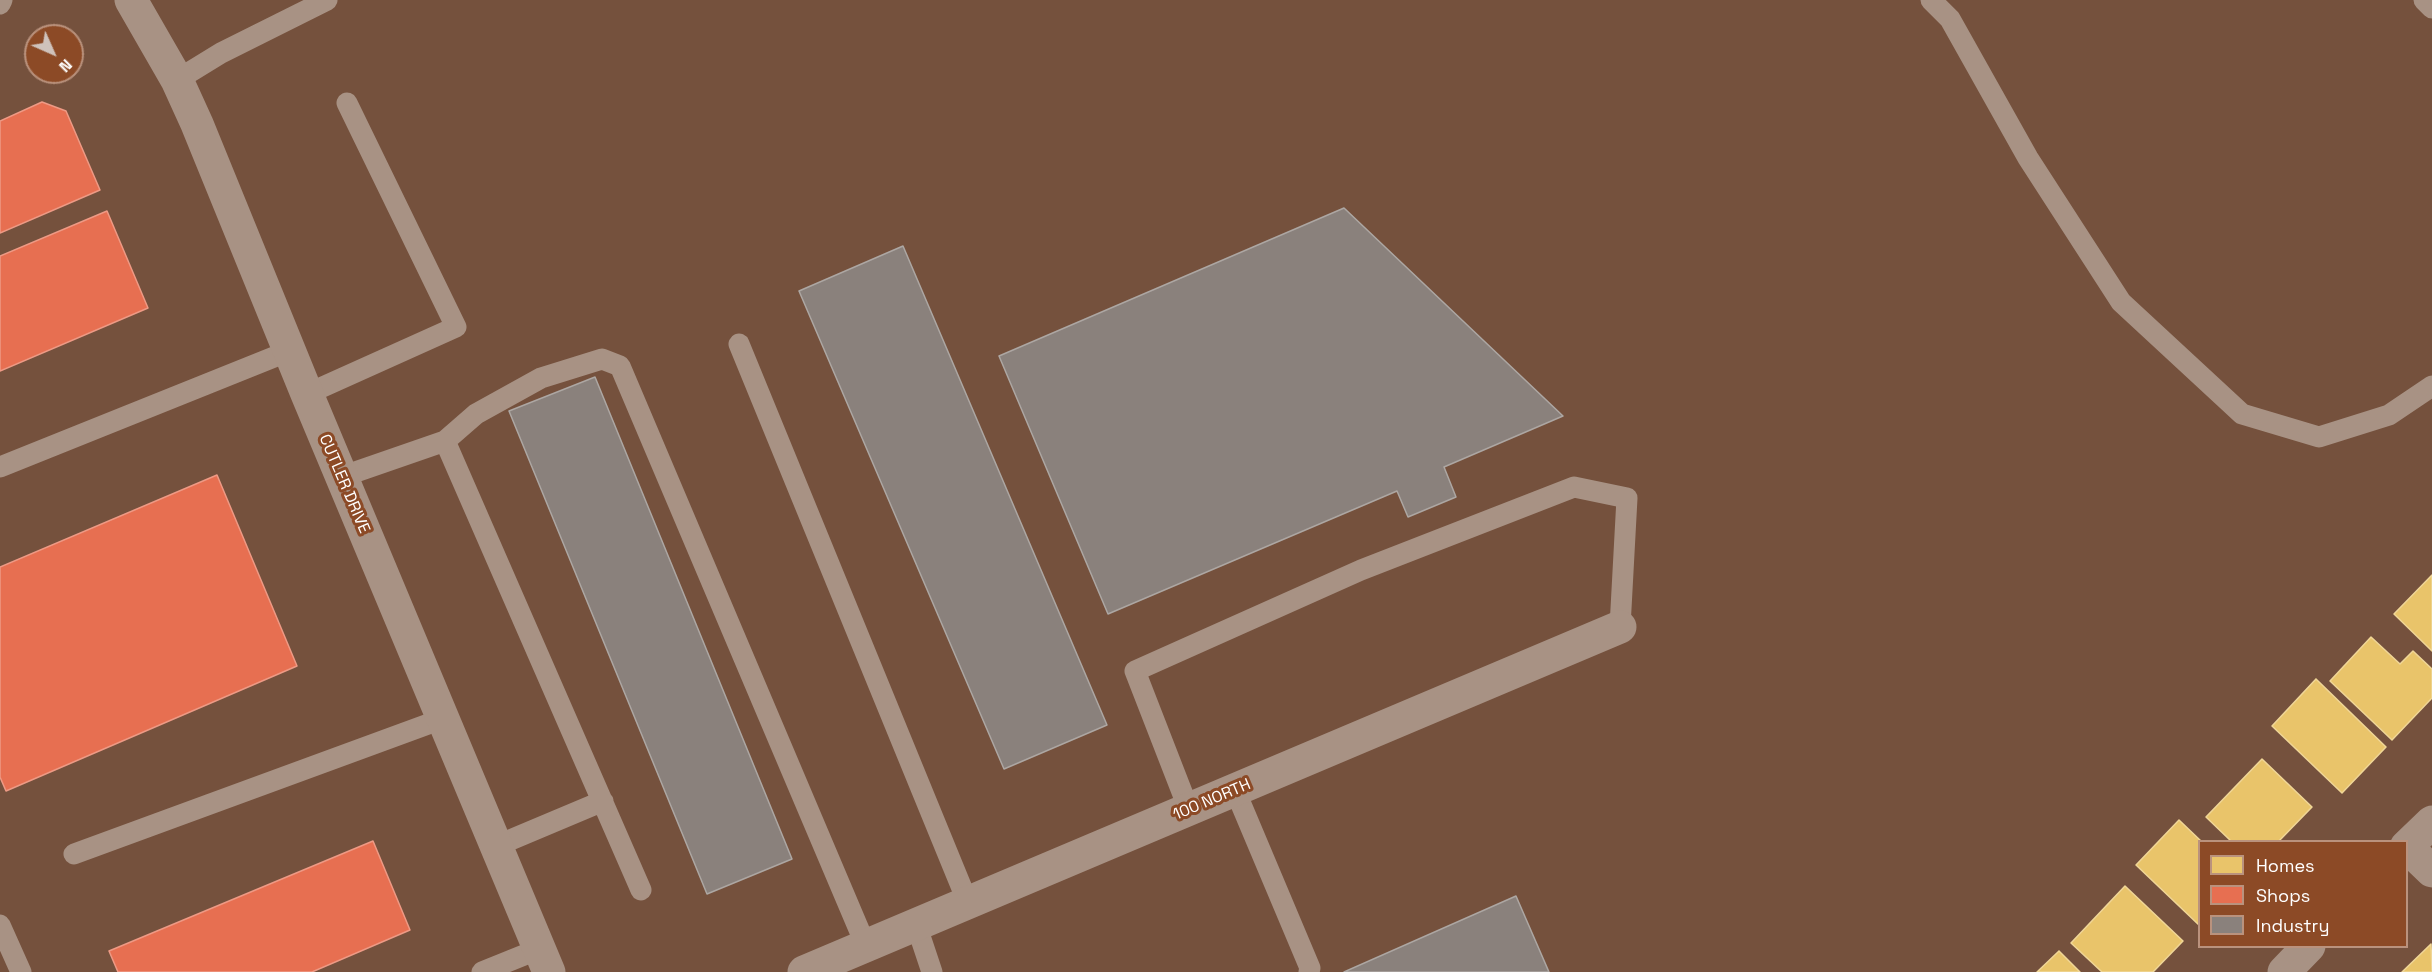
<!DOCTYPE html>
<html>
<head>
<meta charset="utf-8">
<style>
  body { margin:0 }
  #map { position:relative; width:2432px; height:972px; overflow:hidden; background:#75513d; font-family:"Space Grotesk",sans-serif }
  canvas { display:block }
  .legend { position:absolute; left:2198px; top:840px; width:210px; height:108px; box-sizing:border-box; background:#8c4a26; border:2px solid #ba927d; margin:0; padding:8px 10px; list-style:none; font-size:18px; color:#fff }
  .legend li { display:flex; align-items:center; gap:12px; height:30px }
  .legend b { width:30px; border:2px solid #ba927d }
  .north { position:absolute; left:24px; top:24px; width:60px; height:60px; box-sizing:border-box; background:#8c4a26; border:2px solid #ba927d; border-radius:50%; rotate:135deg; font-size:16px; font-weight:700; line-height:24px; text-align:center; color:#fff }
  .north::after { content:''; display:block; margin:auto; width:21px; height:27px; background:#cfc2bb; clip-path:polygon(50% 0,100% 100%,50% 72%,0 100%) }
</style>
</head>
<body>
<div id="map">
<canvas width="2432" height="972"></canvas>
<ul class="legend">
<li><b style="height:16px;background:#e9c46a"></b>Homes</li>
<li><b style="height:16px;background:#e76f51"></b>Shops</li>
<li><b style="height:16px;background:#8a817c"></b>Industry</li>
</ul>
<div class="north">N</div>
</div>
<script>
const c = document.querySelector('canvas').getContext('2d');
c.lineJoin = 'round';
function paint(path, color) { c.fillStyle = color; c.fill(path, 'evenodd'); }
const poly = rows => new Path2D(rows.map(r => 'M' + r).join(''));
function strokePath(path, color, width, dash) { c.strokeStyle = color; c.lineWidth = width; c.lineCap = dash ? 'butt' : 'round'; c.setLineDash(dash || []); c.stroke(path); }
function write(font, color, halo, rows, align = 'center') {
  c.font = font + ' "Space Grotesk",sans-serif'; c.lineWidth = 6; c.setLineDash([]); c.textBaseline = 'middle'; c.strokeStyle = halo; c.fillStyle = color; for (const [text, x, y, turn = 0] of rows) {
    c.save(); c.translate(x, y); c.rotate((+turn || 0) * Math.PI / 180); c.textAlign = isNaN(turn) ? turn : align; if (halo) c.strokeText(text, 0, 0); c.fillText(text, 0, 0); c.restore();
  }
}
const homes = poly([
  [2432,575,2432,651,2394,614,2432,575],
  [2371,637,2400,664,2413,651,2432,669,2432,698,2392,740,2330,681,2371,637],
  [2316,679,2386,747,2342,793,2272,726,2316,679],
  [2262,759,2312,807,2278,842,2232,842,2206,817,2262,759],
  [2179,820,2202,842,2200,842,2200,926,2136,865,2179,820],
  [2125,886,2183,941,2153,972,2102,972,2071,943,2125,886],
  [2431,944,2432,972,2402,972,2431,944],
  [2059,951,2080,972,2037,972,2059,951]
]);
paint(homes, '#e9c46a');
strokePath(homes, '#f0d697', 1.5);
const shops = poly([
  [42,102,66,111,100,190,0,233,0,121,42,102],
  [107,211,148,308,0,371,0,256,107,211],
  [217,475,297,666,6,791,0,777,0,567,217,475],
  [373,841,410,930,312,972,118,972,109,951,373,841]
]);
paint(shops, '#e76f51');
strokePath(shops, '#ee9a85', 1.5);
const industry = poly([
  [1344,208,1563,416,1444,467,1456,497,1408,517,1397,491,1108,614,999,356,1344,208],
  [903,246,1107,725,1004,769,799,291,903,246],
  [595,377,792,859,707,894,509,411,595,377],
  [1516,896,1549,972,1344,972,1516,896]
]);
paint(industry, '#8a817c');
strokePath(industry, '#ada7a3', 1.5);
strokePath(poly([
  [1931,0,1950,19,2028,158,2121,302,2242,414,2319,437,2389,415,2432,386],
  [2424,0,2432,8],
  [0,4,2,0],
  [177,80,221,53,327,0],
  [739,344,968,903],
  [307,394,456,327,347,103],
  [445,441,476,414,541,378,602,359,620,366,866,946],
  [0,467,289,351],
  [341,477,445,441,641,890],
  [1235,790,1310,968,1309,972],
  [1189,810,1135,671,1361,570,1574,487,1627,498,1620,627],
  [496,846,603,801],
  [74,854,442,719],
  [916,924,932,972],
  [0,925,21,972],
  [482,972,539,949]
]), '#a89284', 21);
strokePath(poly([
  [131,0,177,80,197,124,307,394,549,972],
  [2406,847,2432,822],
  [2407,847,2432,871],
  [804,972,1620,627],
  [2284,972,2309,946]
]), '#a89284', 33);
write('16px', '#fff', '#8c4a26', [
  ["CUTLER DRIVE",344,484,67],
  ["100 NORTH",1212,800,-23]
]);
</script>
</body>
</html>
